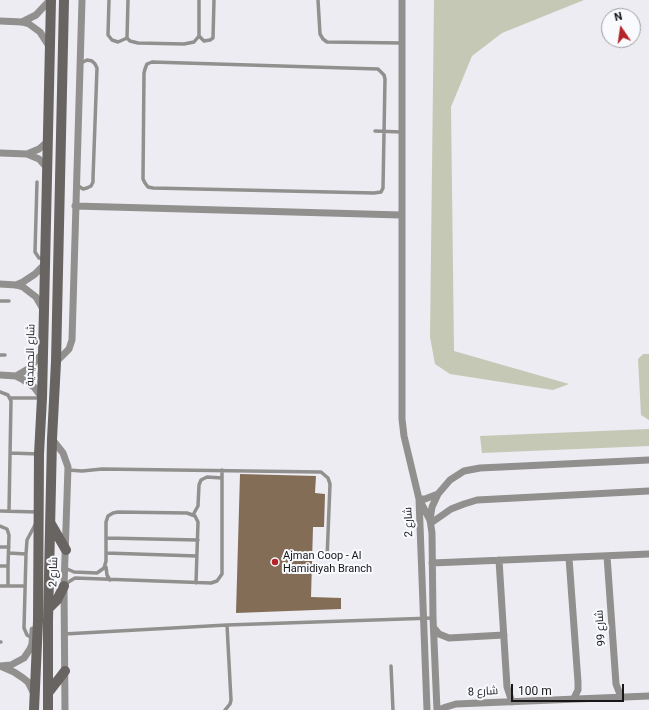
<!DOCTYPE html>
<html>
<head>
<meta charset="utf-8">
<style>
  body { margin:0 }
  #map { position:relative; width:649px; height:710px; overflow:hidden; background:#ececf2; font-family:Roboto,sans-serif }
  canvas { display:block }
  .north { position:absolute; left:601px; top:8px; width:40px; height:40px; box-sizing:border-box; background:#f9fafe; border:1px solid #9f9fa2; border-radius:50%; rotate:347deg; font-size:11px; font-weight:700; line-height:16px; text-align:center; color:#171719 }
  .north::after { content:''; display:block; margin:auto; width:14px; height:18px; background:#b42327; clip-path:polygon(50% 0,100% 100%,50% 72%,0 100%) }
  .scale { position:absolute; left:511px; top:684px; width:113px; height:18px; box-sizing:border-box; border:2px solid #171719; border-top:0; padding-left:5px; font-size:12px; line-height:14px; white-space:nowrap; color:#171719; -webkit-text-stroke:3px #f9fafe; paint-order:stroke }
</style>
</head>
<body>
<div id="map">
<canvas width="649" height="710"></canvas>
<div class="north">N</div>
<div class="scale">100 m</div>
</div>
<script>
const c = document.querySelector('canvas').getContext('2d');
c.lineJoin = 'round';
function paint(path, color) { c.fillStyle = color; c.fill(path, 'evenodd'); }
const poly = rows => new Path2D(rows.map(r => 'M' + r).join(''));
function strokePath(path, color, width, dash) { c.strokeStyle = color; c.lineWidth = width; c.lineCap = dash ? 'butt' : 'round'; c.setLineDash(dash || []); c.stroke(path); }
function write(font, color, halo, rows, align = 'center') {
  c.font = font + ' Roboto,Cairo,sans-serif'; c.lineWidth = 4; c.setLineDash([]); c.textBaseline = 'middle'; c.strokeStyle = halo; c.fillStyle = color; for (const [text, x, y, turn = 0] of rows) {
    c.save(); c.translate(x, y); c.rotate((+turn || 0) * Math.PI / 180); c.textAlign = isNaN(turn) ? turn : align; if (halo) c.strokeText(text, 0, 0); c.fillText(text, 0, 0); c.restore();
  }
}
paint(poly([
  [434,0,584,0,502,33,472,56,451,107,454,351,569,384,553,390,450,374,435,364,430,337],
  [643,354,649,354,649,420,641,415,638,359],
  [649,429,649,446,482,453,480,436]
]), '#c4c8b5');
paint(poly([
  [240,474,316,476,315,493,325,494,324,527,313,527,311,597,341,598,341,609,236,613]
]), '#836d57');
strokePath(poly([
  [109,0,108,35,112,40,118,42,127,38],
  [318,0,320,34,323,39,327,42,402,43],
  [199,36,204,41,210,40,213,38,214,0],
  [127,38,130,41,138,43,184,44,194,42,199,36,199,0],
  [127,38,128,0],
  [152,62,378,69,384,75,385,79,383,188,381,192,374,193,153,188,148,187,145,183,143,179,144,73,145,69,147,64,152,62],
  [375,131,401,132],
  [37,182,35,252,39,258,45,259],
  [77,185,83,189,87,188,91,186,93,182,93,178,97,68,95,64,92,61,87,60,81,63],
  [0,301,9,301],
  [0,355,5,355],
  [0,392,8,395,11,401,9,511],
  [10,398,41,398],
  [10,453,39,454],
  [68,470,82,471,102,469,321,472,328,478,330,484,327,559],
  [0,511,37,512],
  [193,515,198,506,199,485,201,480,207,477,222,478],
  [0,526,7,529,9,535,8,566,0,566],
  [106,538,198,540],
  [0,547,9,547],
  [9,553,26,554],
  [106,553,197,556],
  [106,567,107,575,110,580],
  [65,568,74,572,97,573,104,568,106,561,106,522,108,516,113,513,118,512,187,513,195,516,198,522,196,583],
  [65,585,70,581,75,578,211,583,217,581,222,574,222,470],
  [0,586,25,586],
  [8,586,8,566],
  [64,634,227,625,433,618],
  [32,638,27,635,24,628,26,554,27,540,36,523],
  [0,642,1,642],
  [391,666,393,710],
  [225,710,230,704,231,700,227,625]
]), '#92908e', 3.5);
strokePath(poly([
  [402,0,402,419,404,436,419,499,427,710],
  [0,21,22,22,29,24,40,32,49,46],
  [22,22,36,15,50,0],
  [0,153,27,154,39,159,48,169],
  [27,154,39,149,48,141],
  [75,206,401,215],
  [0,284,16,285,23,287,36,297,43,309],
  [16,285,23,282,35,274,45,264],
  [56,362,69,349,72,340,82,0],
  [0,375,16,376,22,379,34,387,42,398],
  [16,376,28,369,43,353],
  [52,439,63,453,68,467,64,586,65,710],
  [419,499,425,499,438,494],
  [420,501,430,520,432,533,433,618,437,710],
  [430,520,432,507,438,494,450,480,464,471,480,468,649,460],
  [431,523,451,509,464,504,477,500,649,491],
  [607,556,616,684,621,697],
  [569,558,578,682,578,690,574,698],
  [499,560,507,687,512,702],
  [432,563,649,554],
  [434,628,439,634,449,638,504,635],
  [0,666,11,665,24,658,30,649,32,644,33,630],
  [0,666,14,672,23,678,28,682,34,694],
  [439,710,446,707,456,704,649,696]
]), '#92908e', 7);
strokePath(poly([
  [51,524,66,550],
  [49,608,57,600,64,586],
  [48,693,65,671],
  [34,710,38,621,39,454,42,398,51,0],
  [48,710,48,621,52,439,56,362,64,0]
]), '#676462', 10);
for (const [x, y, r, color] of [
  [275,562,4,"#b42327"]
]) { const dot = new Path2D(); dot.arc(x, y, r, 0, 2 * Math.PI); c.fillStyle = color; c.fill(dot); strokePath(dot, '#f9fafe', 1.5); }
write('11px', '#171719', '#f9fafe', [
  ["شارع الحميدية",31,355,-89],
  ["شارع 2",409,522,-92],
  ["شارع 2",54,572,-88],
  ["شارع 99",601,628,-94],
  ["شارع 8",483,692,-3]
]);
write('11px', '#171719', '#f9fafe', [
  ["Ajman Coop - Al",283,556],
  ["Hamidiyah Branch",283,569]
], 'left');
</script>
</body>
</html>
